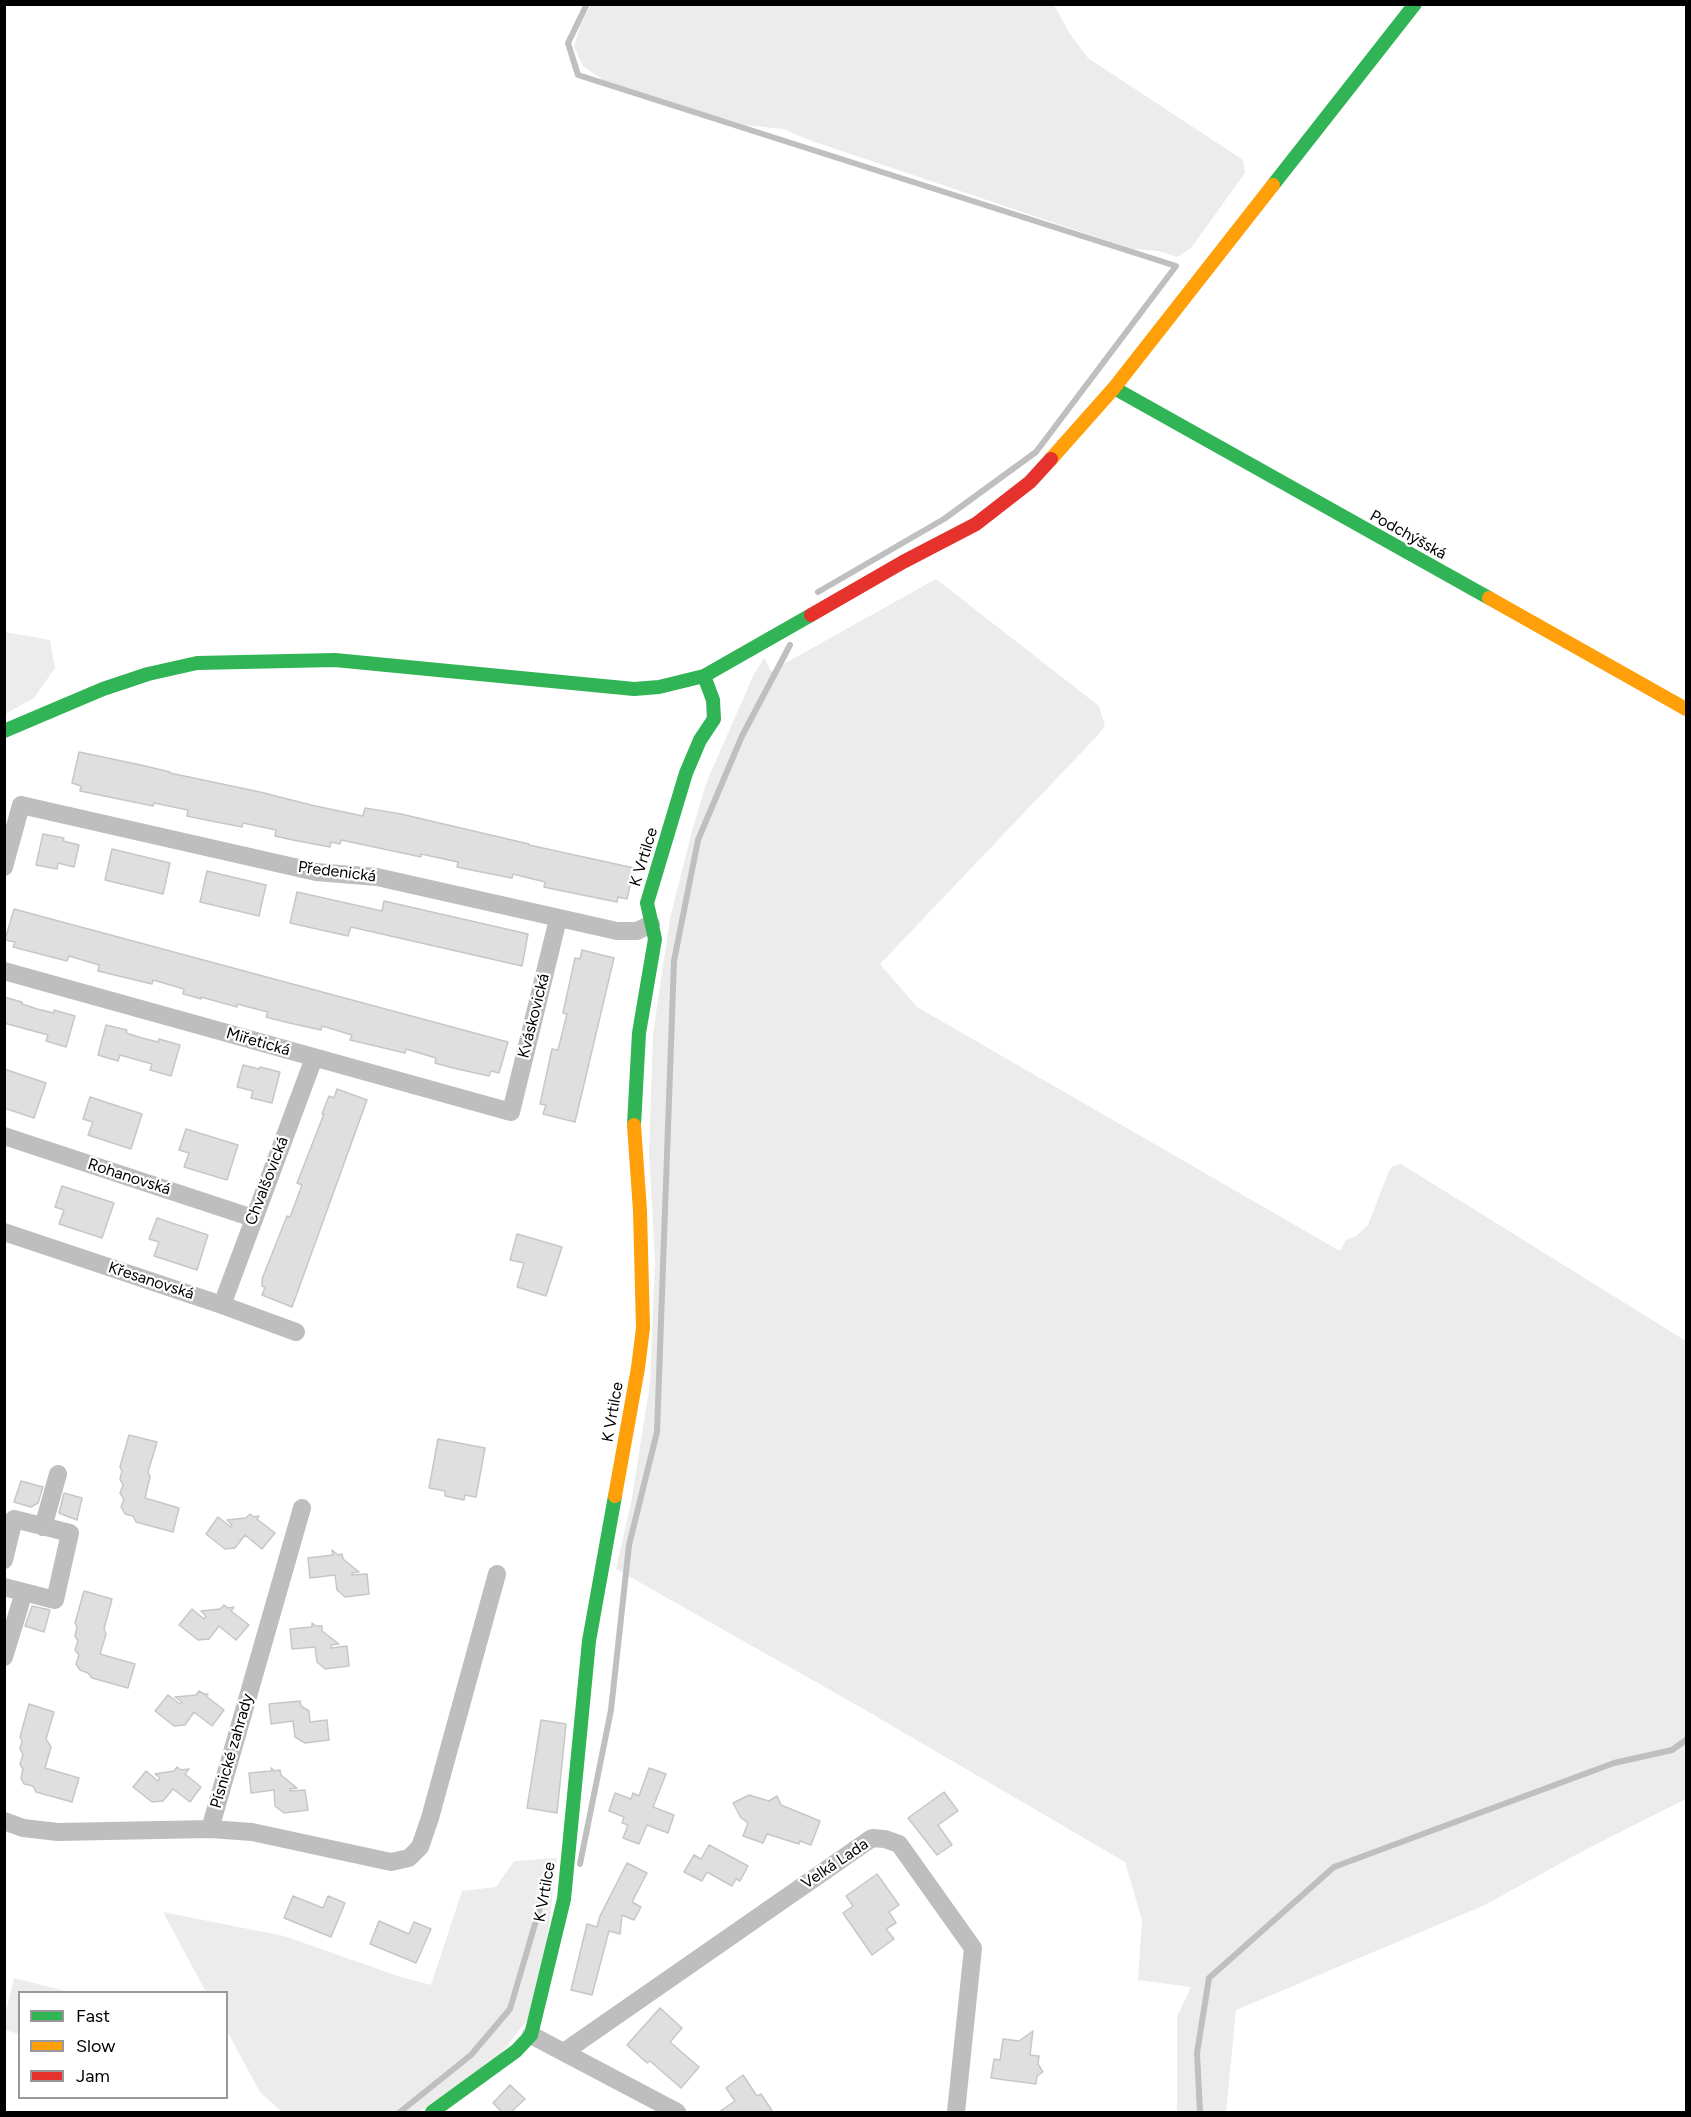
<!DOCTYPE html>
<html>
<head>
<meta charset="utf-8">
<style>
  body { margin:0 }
  #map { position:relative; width:1691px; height:2117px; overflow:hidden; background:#fff; font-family:Figtree,sans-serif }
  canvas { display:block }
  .frame { position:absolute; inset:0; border:6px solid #000; pointer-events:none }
  .legend { position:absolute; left:18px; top:1991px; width:210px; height:108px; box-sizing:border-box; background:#fff; border:2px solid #999; margin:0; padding:8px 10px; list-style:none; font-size:18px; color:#000 }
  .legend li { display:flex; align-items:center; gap:12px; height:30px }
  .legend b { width:30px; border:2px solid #999 }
</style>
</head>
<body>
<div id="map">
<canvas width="1691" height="2117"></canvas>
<div class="frame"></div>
<ul class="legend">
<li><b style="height:8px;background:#30b455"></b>Fast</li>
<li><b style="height:8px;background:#ff9f0a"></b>Slow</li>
<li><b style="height:8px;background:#e5322d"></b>Jam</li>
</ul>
</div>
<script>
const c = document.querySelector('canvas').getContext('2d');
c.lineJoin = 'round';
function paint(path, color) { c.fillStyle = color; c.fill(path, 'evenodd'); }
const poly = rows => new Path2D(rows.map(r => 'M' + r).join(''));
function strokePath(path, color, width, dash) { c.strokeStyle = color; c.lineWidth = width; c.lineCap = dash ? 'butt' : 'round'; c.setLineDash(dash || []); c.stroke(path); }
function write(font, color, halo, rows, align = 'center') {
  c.font = font + ' Figtree,sans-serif'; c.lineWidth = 4.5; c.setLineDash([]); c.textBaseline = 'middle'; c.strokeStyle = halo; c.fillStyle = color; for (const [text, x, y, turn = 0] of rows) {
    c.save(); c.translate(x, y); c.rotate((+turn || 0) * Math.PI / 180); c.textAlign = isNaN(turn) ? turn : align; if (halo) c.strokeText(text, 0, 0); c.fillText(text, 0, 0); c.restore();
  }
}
paint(poly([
  [591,5,1054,5,1070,34,1088,58,1243,160,1245,173,1191,248,1177,257,1159,251,1132,249,812,141,783,129,745,125,609,84,583,66,574,47,580,26],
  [936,579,1099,706,1105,726,1099,734,880,964,917,1007,1340,1251,1346,1240,1356,1236,1368,1225,1389,1171,1393,1166,1401,1164,1686,1341,1686,1799,1581,1852,1485,1905,1236,2010,1226,2112,1177,2112,1177,2017,1191,1987,1138,1980,1142,1920,1125,1862,860,1707,616,1569,632,1498,650,1383,655,1261,649,1153,653,1033,670,918,692,831,707,781,754,674,764,658,771,671],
  [4,632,50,640,55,668,34,698,5,714],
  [557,1858,539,2005,499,2056,419,2112,282,2112,260,2092,227,2031,226,1992,206,1992,163,1912,284,1936,401,1977,431,1985,462,1891,496,1887,514,1861],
  [14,1978,70,1992,20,1992,19,2034,5,2030,5,2015]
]), '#ececec');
strokePath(poly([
  [587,4,568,43,578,75,1176,266,1036,452,944,519,818,592],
  [580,1864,611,1710,629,1545,657,1432,674,961,698,840,742,736,790,645],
  [400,2112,471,2055,510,2009,548,1880,550,1880],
  [1200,2112,1197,2053,1209,1978,1334,1867,1614,1763,1672,1750,1686,1740]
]), '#bfbfbf', 6);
const building = poly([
  [79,752,141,765,170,772,170,773,260,792,311,805,363,816,365,808,401,814,529,844,529,845,634,868,627,899,618,897,617,902,553,889,544,887,545,882,513,874,512,878,466,869,457,867,458,862,421,854,421,857,341,840,340,844,331,842,330,847,293,840,275,836,276,830,243,823,242,827,206,820,187,816,188,810,154,803,153,806,80,791,81,786,72,783,79,752],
  [43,834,64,838,63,841,79,845,74,867,58,863,57,869,36,865,43,834],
  [112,849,170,863,163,894,105,880,112,849],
  [207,871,266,885,259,916,200,902,207,871],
  [297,892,382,911,384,901,528,934,522,966,351,927,348,936,290,923,297,892],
  [14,909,508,1042,499,1073,491,1071,489,1076,453,1068,435,1063,436,1058,406,1049,405,1053,350,1040,352,1035,322,1026,321,1030,285,1022,266,1017,268,1012,237,1004,237,1007,201,997,201,999,191,996,183,994,184,989,153,980,152,984,98,971,99,965,69,956,67,961,13,947,15,942,5,940,14,909],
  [582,950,614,958,575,1122,543,1114,546,1105,540,1104,552,1049,558,1050,567,1014,563,1013,575,958,580,959,582,950],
  [4,997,22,1002,22,1004,37,1009,54,1013,54,1010,75,1016,66,1047,46,1041,48,1035,4,1023,4,997],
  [106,1025,127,1030,126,1033,142,1038,158,1042,159,1039,180,1045,171,1076,150,1070,152,1064,120,1055,118,1061,98,1055,106,1025],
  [243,1065,259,1069,260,1067,280,1072,272,1103,251,1098,253,1091,237,1087,243,1065],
  [4,1069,46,1083,34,1118,4,1108,4,1069],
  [337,1089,367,1100,292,1307,262,1295,265,1287,262,1286,262,1279,287,1216,290,1217,302,1185,297,1183,324,1114,322,1114,329,1096,334,1098,337,1089],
  [90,1097,142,1114,131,1149,88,1135,93,1122,83,1119,90,1097],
  [186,1129,238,1145,227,1180,184,1167,189,1153,179,1150,186,1129],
  [62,1186,114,1203,102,1238,59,1224,64,1210,55,1207,62,1186],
  [157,1218,208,1235,197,1270,154,1256,159,1242,149,1239,157,1218],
  [517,1234,562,1247,546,1296,517,1287,524,1263,510,1260,517,1234],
  [129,1435,157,1442,148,1472,150,1477,145,1498,179,1508,173,1532,136,1522,133,1516,125,1514,121,1507,124,1499,120,1493,123,1485,120,1479,122,1471,120,1467,129,1435],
  [438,1439,485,1448,476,1497,465,1495,464,1500,445,1496,445,1491,429,1488,438,1439],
  [21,1481,43,1487,38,1503,31,1507,14,1502,21,1481],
  [64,1493,82,1498,77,1520,59,1513,64,1493],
  [250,1514,254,1517,259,1516,257,1519,275,1533,262,1549,245,1535,235,1548,225,1549,206,1534,218,1517,231,1527,232,1525,227,1520,246,1518,250,1514],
  [332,1550,338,1555,342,1554,343,1559,359,1572,352,1573,352,1575,367,1574,369,1594,345,1597,337,1590,335,1575,310,1578,308,1558,333,1555,332,1550],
  [84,1591,112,1599,104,1629,106,1634,100,1654,135,1664,128,1688,92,1678,88,1673,80,1670,76,1664,79,1655,75,1650,78,1641,75,1636,77,1627,75,1623,84,1591],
  [224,1605,228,1608,234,1607,231,1611,249,1625,236,1640,219,1626,209,1639,198,1640,179,1625,192,1609,204,1619,206,1616,201,1611,220,1609,224,1605],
  [32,1606,50,1610,44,1632,25,1626,32,1606],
  [312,1623,316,1626,322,1626,322,1631,339,1644,331,1645,331,1648,347,1646,349,1666,325,1669,317,1662,315,1647,292,1649,290,1629,312,1627,312,1623],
  [199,1691,204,1694,208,1694,206,1696,224,1710,212,1726,194,1712,185,1725,174,1726,155,1711,168,1695,180,1704,182,1702,175,1697,196,1695,199,1691],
  [300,1701,301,1706,309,1711,310,1722,327,1720,329,1740,305,1743,295,1737,293,1721,271,1724,269,1704,300,1701],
  [29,1704,54,1712,46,1739,51,1747,45,1768,79,1778,72,1802,36,1792,33,1786,24,1784,21,1778,23,1769,20,1764,23,1755,20,1749,22,1741,20,1737,29,1704],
  [541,1720,566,1724,557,1813,527,1808,541,1720],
  [177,1767,181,1770,189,1769,185,1774,201,1787,190,1802,173,1789,163,1801,152,1802,133,1787,146,1771,158,1781,160,1778,155,1774,174,1771,177,1767],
  [271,1768,275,1771,280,1770,281,1775,297,1788,290,1789,290,1791,305,1790,308,1810,284,1813,275,1806,274,1790,251,1793,249,1773,272,1771,271,1768],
  [649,1768,666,1774,653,1807,674,1815,668,1833,647,1825,639,1844,623,1838,628,1825,622,1823,624,1817,609,1811,615,1793,631,1799,633,1793,639,1796,649,1768],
  [944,1792,958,1811,938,1825,952,1845,937,1855,908,1818,944,1792],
  [749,1795,769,1801,777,1796,781,1805,820,1821,811,1845,800,1841,799,1844,767,1834,763,1843,743,1836,748,1823,741,1818,733,1803,749,1795],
  [709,1845,748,1866,740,1881,736,1879,732,1886,707,1872,702,1881,684,1872,694,1855,701,1859,709,1845],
  [627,1863,647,1873,632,1902,641,1907,634,1920,622,1915,620,1934,609,1931,592,1995,571,1990,587,1924,597,1927,600,1916,627,1863],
  [877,1874,899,1905,889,1912,896,1923,886,1929,894,1939,872,1955,843,1913,853,1906,846,1896,877,1874],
  [293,1896,323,1908,328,1896,345,1903,331,1937,284,1918,293,1896],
  [379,1921,409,1934,414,1922,431,1929,416,1963,370,1944,379,1921],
  [660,2008,682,2028,670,2042,699,2067,681,2088,650,2061,647,2063,627,2045,660,2008],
  [1033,2031,1030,2055,1039,2056,1038,2064,1043,2072,1037,2076,1036,2084,991,2078,994,2059,1000,2060,1003,2039,1019,2041,1033,2031],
  [743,2075,757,2096,761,2094,773,2112,719,2112,735,2101,726,2088,743,2075],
  [510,2085,525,2099,511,2112,502,2112,493,2103,510,2085]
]);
paint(building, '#dfdfdf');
strokePath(building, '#c7c7c7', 1.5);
strokePath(poly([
  [4,867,21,805,316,872,377,877,617,931,637,931,651,924],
  [4,971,511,1112,558,919],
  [4,1136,253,1218],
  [4,1232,222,1305,296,1332],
  [222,1305,314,1058],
  [43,1527,58,1474],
  [4,1560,14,1519,70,1533,55,1600,4,1587],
  [4,1657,24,1592],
  [4,1821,23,1828,58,1832,210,1829,252,1832,391,1862,409,1858,420,1847,430,1818,497,1574],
  [210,1829,302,1508],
  [531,2035,677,2112],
  [564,2052,872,1838,885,1839,899,1844,973,1948,956,2112]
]), '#bebebe', 18);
strokePath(poly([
  [1273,185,1415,4],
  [1114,388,1489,598],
  [4,731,103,689,148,674,197,663,335,660,634,689,659,687,704,676,811,615],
  [634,1125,639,1033,655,939,647,903,686,773,700,740,714,719,713,700,704,676],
  [432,2112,516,2051,531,2035,564,1899,589,1641,615,1496]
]), '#30b455', 14);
strokePath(poly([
  [1051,459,1114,388,1273,185],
  [1489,598,1686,709],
  [615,1496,638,1368,643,1328,640,1211,634,1125]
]), '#ff9f0a', 14);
strokePath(poly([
  [811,615,903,562,976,524,1030,482,1051,459]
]), '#e5322d', 14);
write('16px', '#000', '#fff', [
  ["Podchýšská",1408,535,29],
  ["K Vrtilce",644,857,-73],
  ["Předenická",337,872,7],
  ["Kváskovická",534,1016,-76],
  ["Miřetická",258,1042,16],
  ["Rohanovská",129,1177,18],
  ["Chvalšovická",267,1181,-69],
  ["Křesanovská",151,1281,18],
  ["K Vrtilce",613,1412,-80],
  ["Písnické zahrady",232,1751,-74],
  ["Velká Lada",835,1864,-34],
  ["K Vrtilce",545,1892,-80]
]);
</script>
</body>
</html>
